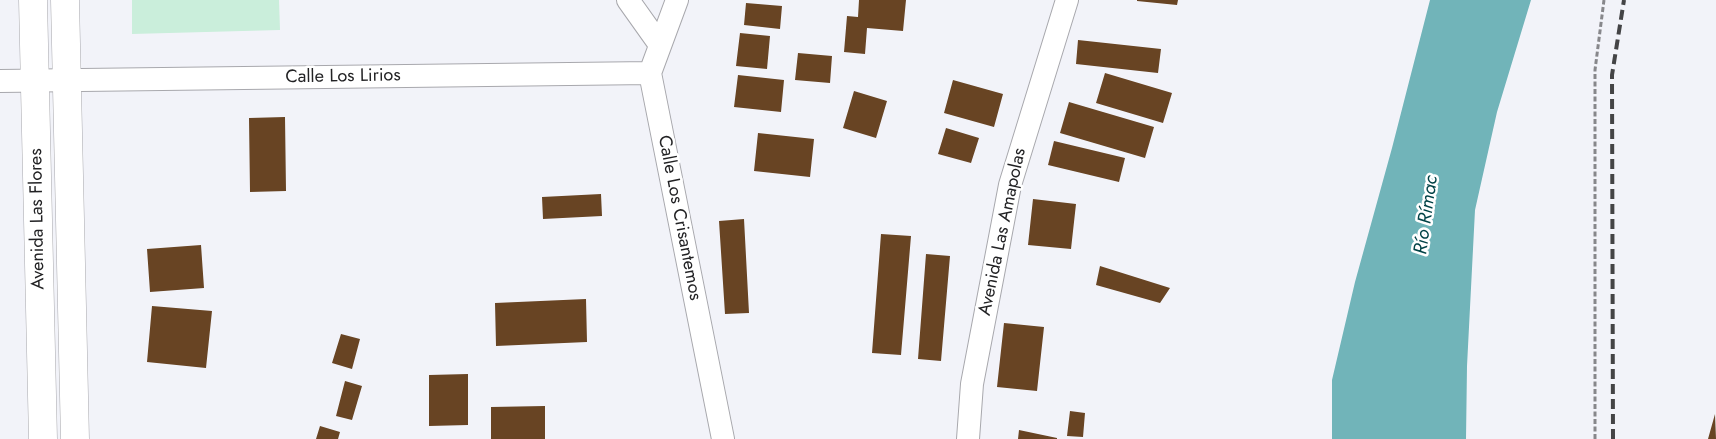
<!DOCTYPE html>
<html>
<head>
<meta charset="utf-8">
<style>
  body { margin:0 }
  canvas { display:block; background:#f2f3f9 }
</style>
</head>
<body>
<canvas width="1716" height="439"></canvas>
<script>
const c = document.querySelector('canvas').getContext('2d');
c.lineJoin = 'round';
function paint(path, color) { c.fillStyle = color; c.fill(path, 'evenodd'); }
const poly = rows => new Path2D(rows.map(r => 'M' + r).join(''));
function strokePath(path, color, width, dash) { c.strokeStyle = color; c.lineWidth = width; c.lineCap = dash ? 'butt' : 'round'; c.setLineDash(dash || []); c.stroke(path); }
function write(font, color, halo, rows, align = 'center') {
  c.font = font + ' Jost,sans-serif'; c.lineWidth = 5; c.setLineDash([]); c.textBaseline = 'middle'; c.strokeStyle = halo; c.fillStyle = color; for (const [text, x, y, turn = 0] of rows) {
    c.save(); c.translate(x, y); c.rotate((+turn || 0) * Math.PI / 180); c.textAlign = isNaN(turn) ? turn : align; if (halo) c.strokeText(text, 0, 0); c.fillText(text, 0, 0); c.restore();
  }
}
paint(poly([
  [132,0,279,0,280,30,132,34]
]), '#caeedb');
paint(poly([
  [1430,0,1531,0,1497,112,1475,210,1467,366,1466,439,1332,439,1332,380,1355,282,1392,148]
]), '#71b4b9');
paint(poly([
  [859,0,906,0,903,31,867,28,865,54,844,52,847,16,858,17],
  [1137,0,1178,0,1177,5,1137,1],
  [746,3,782,6,780,29,744,25],
  [740,33,770,36,767,69,736,66],
  [1078,40,1161,49,1158,73,1076,64],
  [798,53,832,56,830,83,795,80],
  [1105,73,1172,93,1163,123,1096,103],
  [738,75,784,80,781,112,734,107],
  [953,80,1003,94,994,127,944,113],
  [854,91,887,101,876,138,843,128],
  [1069,102,1154,127,1145,158,1060,133],
  [285,117,286,191,250,192,249,118],
  [946,128,979,138,971,163,938,154],
  [758,133,814,139,810,177,754,171],
  [1054,141,1125,158,1119,182,1048,165],
  [601,194,602,216,543,219,542,197],
  [1033,199,1076,204,1071,249,1028,245],
  [744,219,749,313,725,314,719,221],
  [881,234,911,236,901,355,872,353],
  [201,245,204,288,150,292,147,249],
  [926,254,950,256,941,361,918,359],
  [1100,266,1170,288,1160,303,1096,285],
  [586,299,587,342,496,346,495,303],
  [152,306,212,311,206,368,147,362],
  [1004,323,1044,327,1037,391,997,387],
  [341,334,360,339,352,369,332,363],
  [468,374,468,425,429,426,429,375],
  [345,381,362,386,352,420,336,416],
  [545,406,545,439,491,439,491,407],
  [1070,411,1085,413,1083,437,1067,436],
  [1715,414,1716,439,1708,439],
  [320,426,340,432,338,439,316,439],
  [1019,430,1057,438,1057,439,1018,439]
]), '#684423');
const street = poly([
  [628,0,660,45],
  [677,0,650,73,723,439],
  [0,81,650,73],
  [968,439,972,384,1010,185,1067,0]
]);
const highway = poly([
  [33,0,43,439],
  [65,0,75,439]
]);
strokePath(street, '#a8a8ad', 24);
strokePath(highway, '#a8a8ad', 29);
strokePath(poly([
  [1595,439,1595,70,1604,0]
]), '#87878b', 3, [5, 2.5]);
strokePath(street, '#fff', 22);
strokePath(highway, '#fff', 28);
strokePath(poly([
  [1613,439,1612,75,1624,0]
]), '#444446', 4, [10, 5]);
write('18px', '#222224', '#fff', [
  ["Calle Los Lirios",343,77,-1],
  ["Calle Los Crisantemos",679,218,79],
  ["Avenida Las Flores",38,219,-91],
  ["Avenida Las Amapolas",1003,232,-78]
]);
write('italic 19px', '#004246', '#fff', [
  ["Río Rímac",1427,215,-82]
]);
</script>
</body>
</html>
